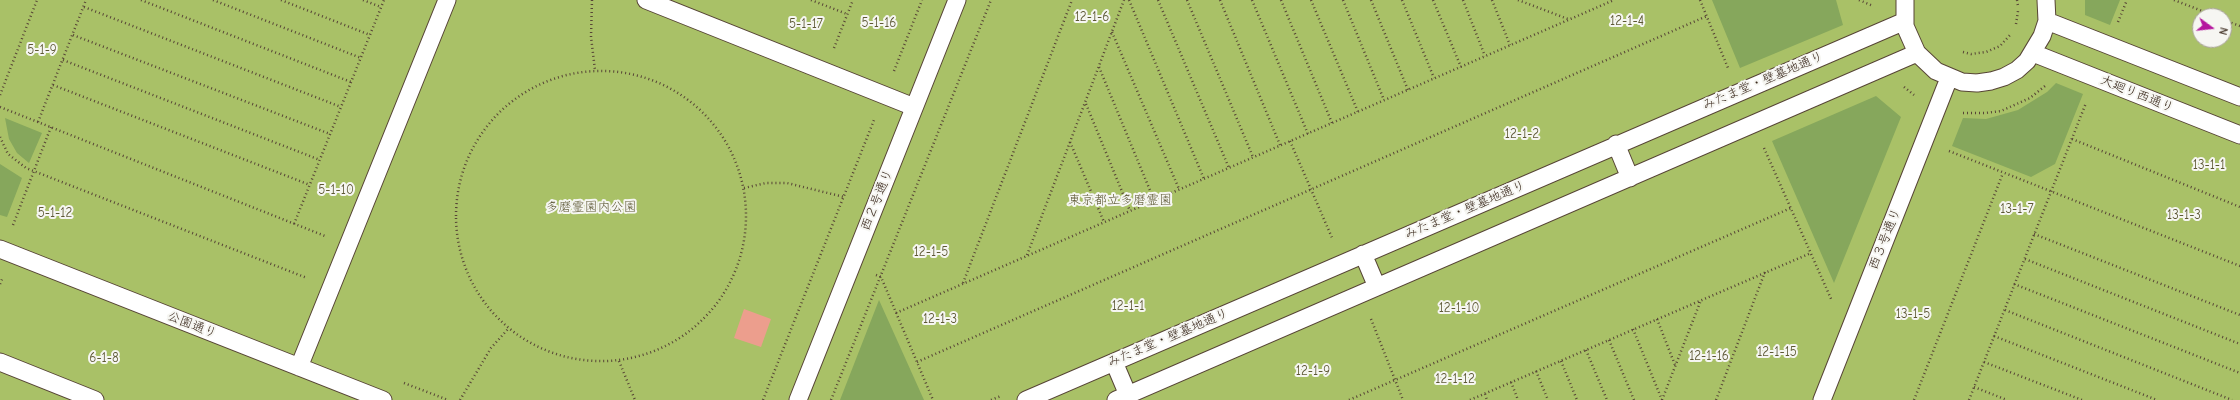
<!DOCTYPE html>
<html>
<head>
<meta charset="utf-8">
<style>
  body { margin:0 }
  #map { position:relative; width:2240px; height:400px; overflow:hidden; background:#f3dbbc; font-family:"Comic Neue",sans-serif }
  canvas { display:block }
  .north { position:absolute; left:2192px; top:8px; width:40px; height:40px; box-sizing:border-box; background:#f6f6f2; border:1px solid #aba49d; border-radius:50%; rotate:105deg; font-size:11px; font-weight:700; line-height:16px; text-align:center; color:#3b2a1e }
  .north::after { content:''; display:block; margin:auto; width:14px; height:18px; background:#b5179e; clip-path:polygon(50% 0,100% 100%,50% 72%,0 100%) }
</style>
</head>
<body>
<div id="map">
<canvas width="2240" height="400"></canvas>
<div class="north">N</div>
</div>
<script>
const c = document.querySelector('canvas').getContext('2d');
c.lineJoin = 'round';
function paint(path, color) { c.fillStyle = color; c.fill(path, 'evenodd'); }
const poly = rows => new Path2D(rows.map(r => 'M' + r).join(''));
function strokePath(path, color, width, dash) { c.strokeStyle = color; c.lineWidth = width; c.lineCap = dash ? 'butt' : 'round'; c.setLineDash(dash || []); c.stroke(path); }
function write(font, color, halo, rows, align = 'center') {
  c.font = font + ' "Comic Neue","Klee One",sans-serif'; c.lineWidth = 4; c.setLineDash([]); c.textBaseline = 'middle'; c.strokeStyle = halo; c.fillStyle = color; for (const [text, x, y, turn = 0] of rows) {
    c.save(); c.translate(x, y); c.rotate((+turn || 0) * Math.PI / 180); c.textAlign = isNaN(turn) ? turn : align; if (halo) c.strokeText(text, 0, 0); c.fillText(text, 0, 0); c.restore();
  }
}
paint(poly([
  [0,0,2240,0,2240,400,0,400],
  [2200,16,2224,16,2224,40,2200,40]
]), '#a9c167');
paint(poly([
  [1712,0,1836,0,1843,25,1740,68],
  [2085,0,2120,0,2110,25,2085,15],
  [2056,83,2083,94,2055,164,2031,177,1952,146,1963,118,1986,119,2018,110,2047,92],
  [1876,96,1901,117,1834,283,1772,141],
  [5,118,42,133,29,163,17,153,9,139],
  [0,164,22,178,7,217,0,215],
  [879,300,924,400,840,400]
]), '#86a75c');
paint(poly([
  [744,309,771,319,761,347,734,338]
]), '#ec9e8d');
const lane = poly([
  [646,0,914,107],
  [1905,0,1905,26,1917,53,1936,71,1962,82,1977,83,1991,81,2004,77,2017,70,2027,61,2042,36,2047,21,2046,0],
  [2047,21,2240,97],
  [2033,53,2240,135],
  [1616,144,1630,178],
  [0,249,383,400],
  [1363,254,1377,287],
  [0,362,95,400],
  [1114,362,1128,395],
  [299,367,447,0],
  [798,400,957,0],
  [1026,400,1905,21],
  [1116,400,1917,53],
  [1822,400,1949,78]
]);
strokePath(lane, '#574536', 19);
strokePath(poly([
  [141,0,351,82],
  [213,0,361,58],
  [281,0,370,35],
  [363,0,381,7],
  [592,0,591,37,595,70],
  [811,0,847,14],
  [1129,0,1204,179],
  [1158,0,1229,168],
  [1187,0,1253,157],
  [1220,0,1280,145],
  [1252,0,1308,134],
  [1281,0,1332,123],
  [1311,0,1358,112],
  [1343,0,1384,100],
  [1371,0,1408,90],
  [1402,0,1434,78],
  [1433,0,1461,67],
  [1463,0,1485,56],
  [1492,0,1510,45],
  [1518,0,1568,19],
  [1700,0,1728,68],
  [1859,0,1873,6],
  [2017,0,2018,6],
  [2174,0,2215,16],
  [84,7,341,107],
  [2224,20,2240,26],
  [2118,22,2127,0],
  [2016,24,2018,11],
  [1112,32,1179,189],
  [73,35,330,134],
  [834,48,853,0],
  [1963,52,1971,54,1986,52,2000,46,2010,35],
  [63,60,320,160],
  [1099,67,1154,200],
  [894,71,922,0],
  '456 216a145 145 0 1 1 290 0a145 145 0 1 1-290 0Z',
  [53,85,310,185],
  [1904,87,1914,95],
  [0,95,37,0],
  [1086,104,1130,211],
  [0,107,325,236],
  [1963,113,1985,113,2001,111,2030,98,2045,86],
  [38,122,86,0],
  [0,137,8,154,26,168,307,278],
  [2072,139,2240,207],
  [1290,141,1333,240],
  [1070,142,1104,222],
  [1764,148,1832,301],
  [1949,151,2240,266],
  [744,188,766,183,787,183,844,197],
  [294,224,384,0],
  [13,225,51,127],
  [2034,234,2240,315],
  [1027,255,1124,0],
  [2025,259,2240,344],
  [876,275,881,277,933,400],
  [963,283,1072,0],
  [0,284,3,277],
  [2014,284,2240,373],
  [2005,310,2232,400],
  [896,313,1614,0],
  [1371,319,1403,400],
  [1657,319,1675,365],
  [1633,329,1662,400],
  [1994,336,2157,400],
  [1609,340,1634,400],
  [1586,350,1607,400],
  [619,361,635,400],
  [1561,361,1577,400],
  [917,362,1707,16],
  [1984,362,2082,400],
  [1536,371,1548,400],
  [1511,382,1518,400],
  [404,383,448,400],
  [1974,387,2007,400],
  [1485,394,1487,400],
  [460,400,491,348,508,329],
  [763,400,874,120],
  [831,400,991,0],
  [991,400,1001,396],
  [1349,400,1791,208],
  [1470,400,1811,253],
  [1662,400,1701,300],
  [1716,400,1765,272],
  [1914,400,2003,173],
  [1969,400,2086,103]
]), '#574536', 2.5, [1, 3]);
strokePath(lane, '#fff', 17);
write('13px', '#5c5734', '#f6f6f2', [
  ["12-1-6",1092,17],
  ["12-1-4",1627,21],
  ["5-1-16",879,23],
  ["5-1-17",806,24],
  ["5-1-9",42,50],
  ["12-1-2",1522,134],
  ["13-1-1",2209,165],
  ["5-1-10",336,190],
  ["東京都立多磨霊園",1120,200],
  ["多磨霊園内公園",591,207],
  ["13-1-7",2017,209],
  ["5-1-12",55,213],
  ["13-1-3",2184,215],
  ["12-1-5",931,252],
  ["12-1-1",1128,306],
  ["12-1-10",1459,308],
  ["13-1-5",1913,314],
  ["12-1-3",940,319],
  ["12-1-15",1777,352],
  ["12-1-16",1709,356],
  ["6-1-8",104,358],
  ["12-1-9",1313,371],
  ["12-1-12",1455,379]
]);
write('13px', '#3b2a1e', '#f6f6f2', [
  ["みたま堂・壁墓地通り",1763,81,-23],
  ["大廻り西通り",2137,94,22],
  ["西２号通り",877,200,-68],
  ["みたま堂・壁墓地通り",1465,210,-23],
  ["西３号通り",1885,239,-68],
  ["公園通り",192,325,21],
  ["みたま堂・壁墓地通り",1168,338,-23]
]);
</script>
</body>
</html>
